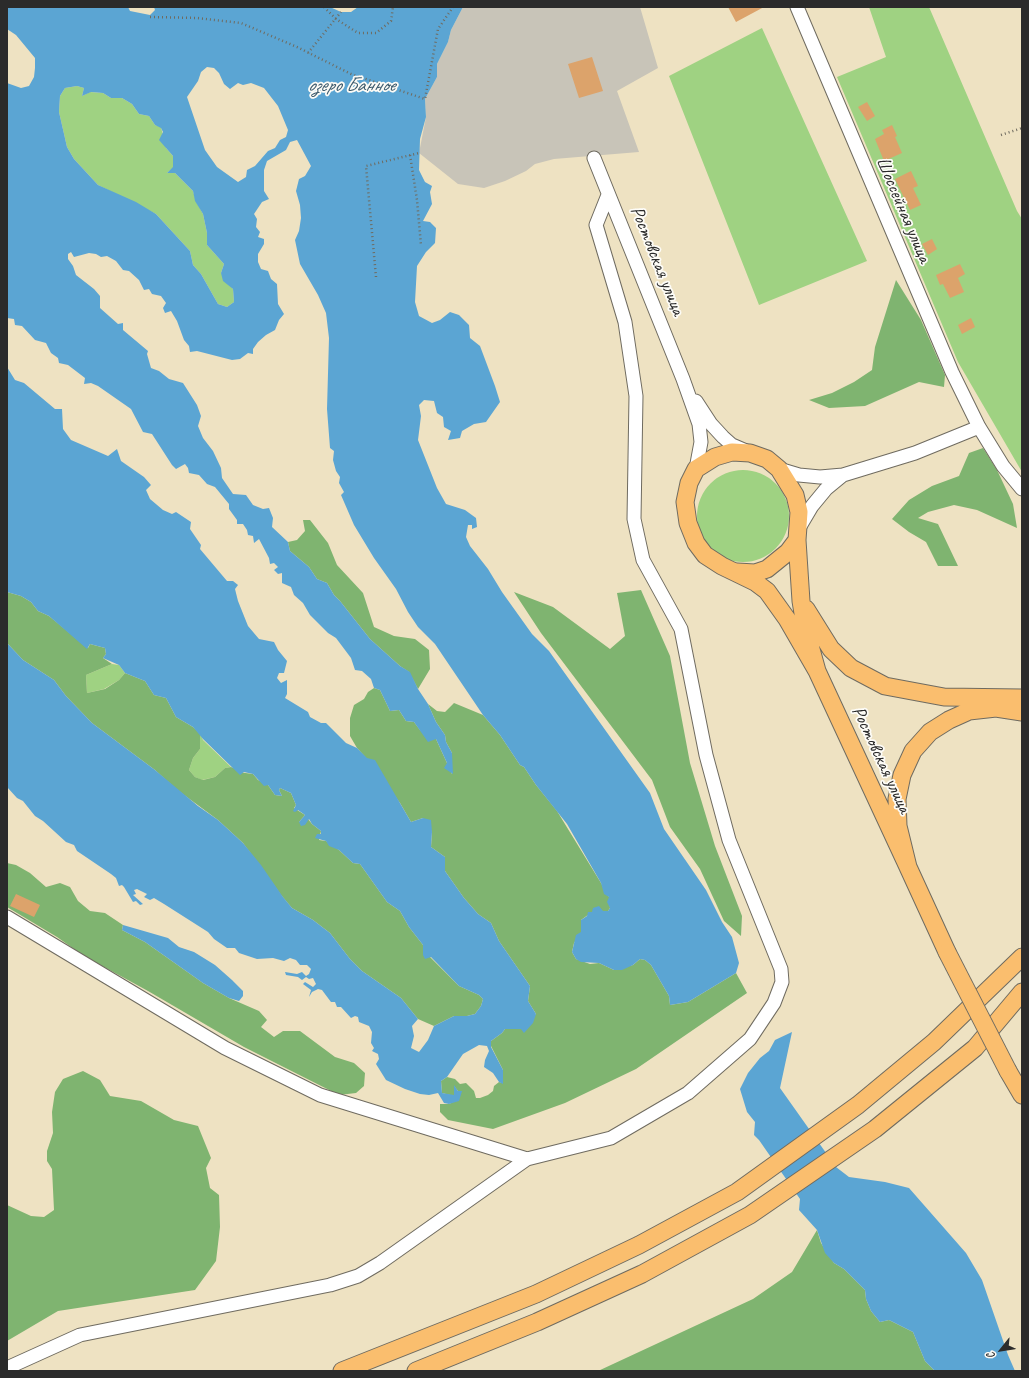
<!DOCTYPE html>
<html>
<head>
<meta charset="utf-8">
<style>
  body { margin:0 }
  #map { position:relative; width:1029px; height:1378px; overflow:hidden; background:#eee2c2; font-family:Caveat,sans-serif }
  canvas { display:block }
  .frame { position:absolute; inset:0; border:8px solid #2b2b2b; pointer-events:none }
  .north { position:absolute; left:981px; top:1330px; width:40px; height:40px; -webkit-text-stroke:3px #fdfcf7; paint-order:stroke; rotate:240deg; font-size:11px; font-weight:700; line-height:16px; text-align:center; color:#2b2b2b }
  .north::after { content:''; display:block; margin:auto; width:14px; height:18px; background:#2b2b2b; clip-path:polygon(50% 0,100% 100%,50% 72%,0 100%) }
</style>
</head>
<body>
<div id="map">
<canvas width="1029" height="1378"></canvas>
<div class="frame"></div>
<div class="north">С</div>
</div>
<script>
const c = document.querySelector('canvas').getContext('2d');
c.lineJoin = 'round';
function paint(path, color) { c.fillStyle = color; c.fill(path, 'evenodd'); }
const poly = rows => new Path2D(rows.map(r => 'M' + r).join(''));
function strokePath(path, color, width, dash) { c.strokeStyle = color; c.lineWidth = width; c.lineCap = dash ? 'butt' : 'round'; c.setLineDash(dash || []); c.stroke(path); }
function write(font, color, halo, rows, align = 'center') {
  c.font = font + ' Caveat,sans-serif'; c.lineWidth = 3.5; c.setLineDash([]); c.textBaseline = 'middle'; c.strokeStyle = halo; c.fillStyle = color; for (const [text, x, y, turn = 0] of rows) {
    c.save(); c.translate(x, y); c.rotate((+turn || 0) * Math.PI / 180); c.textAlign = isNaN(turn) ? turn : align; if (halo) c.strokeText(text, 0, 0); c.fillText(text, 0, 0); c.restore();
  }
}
paint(poly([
  [463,7,640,7,658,68,617,91,639,152,554,159,535,164,526,171,505,181,484,188,458,184,419,153,426,117,425,99,437,77,437,64,448,42,451,30]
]), '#c8c4b8');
paint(poly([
  [869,7,929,7,1017,211,1022,219,1022,472,958,362,837,77,886,57],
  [762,28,867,261,759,305,669,76],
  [77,86,84,88,82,96,90,92,103,93,111,98,122,98,132,104,139,114,149,116,155,125,161,127,166,148,173,156,174,167,167,173,175,173,193,191,196,201,203,214,207,233,207,245,224,264,221,273,233,289,234,302,227,307,218,304,201,274,193,265,190,251,156,214,98,185,74,159,67,147,59,112,60,96,65,88],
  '697 516a46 46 0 1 1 92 0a46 46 0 1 1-92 0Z',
  [112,664,119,665,125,673,119,680,104,689,87,693,86,675],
  [200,733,203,740,231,767,225,768,215,777,202,780,195,777,189,770,193,758,200,749]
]), '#9fd282');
paint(poly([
  [896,280,921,320,945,375,944,387,919,382,865,406,829,408,809,400,832,393,854,382,872,370,875,347],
  [983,448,997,470,1013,504,1017,528,977,510,954,505,928,512,918,518,938,524,958,566,938,566,926,542,909,532,892,519,909,500,932,486,959,476,969,453],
  [303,520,310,520,328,543,337,565,363,593,374,627,394,636,415,639,429,650,430,669,418,689,409,672,400,666,370,639,340,601,334,595,327,583,317,579,309,567,290,551,288,542,297,540,305,531],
  [641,590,670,656,690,763,715,846,742,916,741,936,724,921,700,869,670,827,652,780,541,633,514,592,553,607,610,649,625,636,617,593],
  [7,592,21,596,31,602,38,611,49,616,88,648,90,644,105,648,106,654,103,658,112,664,86,675,87,693,105,689,119,680,125,673,145,681,154,695,166,698,176,717,193,727,200,733,200,749,193,758,189,770,195,777,203,780,215,777,225,768,231,767,236,769,238,772,253,774,258,780,268,785,275,795,282,796,279,790,280,788,291,793,296,805,294,808,305,815,299,822,308,819,312,824,321,831,319,840,326,841,339,850,353,863,360,864,387,902,400,911,409,927,423,945,423,950,459,986,479,995,483,999,481,1006,475,1014,467,1016,454,1016,434,1026,418,1019,401,998,362,971,350,959,330,933,313,920,292,908,281,895,243,843,218,820,176,789,155,770,92,723,66,696,54,680,23,660,7,643],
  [374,688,380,690,390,711,399,710,406,721,414,722,420,730,436,739,452,774,452,753,446,742,445,735,436,722,428,704,437,711,445,712,454,703,483,715,500,735,520,765,524,767,536,785,557,811,601,883,609,897,610,908,608,911,592,912,581,920,581,933,574,943,572,952,576,959,590,964,599,963,614,970,633,965,640,959,645,960,651,965,669,996,670,1005,688,1002,736,973,747,993,636,1069,565,1103,493,1129,448,1120,440,1112,440,1104,449,1104,455,1101,461,1091,458,1091,454,1086,454,1096,442,1093,441,1081,447,1077,455,1079,460,1084,466,1083,474,1091,476,1098,480,1098,488,1095,493,1091,494,1086,499,1082,503,1083,503,1070,491,1046,491,1041,502,1033,505,1029,521,1029,536,1014,528,1001,530,986,499,941,491,923,478,914,464,898,445,871,445,857,431,847,432,832,423,818,411,822,400,803,367,759,357,748,350,736,350,718,354,705,364,699,368,692],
  [7,863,16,865,30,873,46,887,60,883,70,887,78,901,90,911,105,913,123,925,122,930,145,942,203,983,229,998,259,1011,267,1020,261,1027,274,1037,283,1031,300,1031,335,1057,354,1063,365,1073,364,1086,356,1093,339,1095,244,1047,148,991,84,956,57,937,7,907],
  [83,1071,100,1080,110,1096,141,1101,174,1120,198,1126,211,1158,206,1168,210,1188,219,1195,220,1227,216,1261,195,1290,58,1311,7,1341,7,1205,31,1216,44,1217,54,1210,52,1169,47,1161,47,1151,53,1133,52,1112,55,1092,63,1079],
  [817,1230,821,1243,834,1263,844,1269,865,1290,866,1299,871,1311,880,1322,889,1320,913,1332,925,1361,935,1371,598,1371,753,1299,792,1272]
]), '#7fb470');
paint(poly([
  [7,7,128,7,130,11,150,15,155,10,154,7,330,7,341,12,351,12,358,7,463,7,451,30,448,42,437,64,437,77,425,99,426,117,420,139,419,170,425,182,432,186,430,192,432,204,423,221,430,222,436,228,435,243,426,252,417,266,415,302,419,316,432,323,440,320,450,312,459,315,469,325,470,338,480,346,495,386,500,402,486,422,474,424,462,431,460,438,448,440,451,431,444,427,443,417,437,413,434,401,424,400,419,405,421,416,418,440,437,488,446,504,465,510,476,518,477,527,472,529,472,525,468,525,466,537,470,546,488,569,502,592,532,634,549,651,650,793,664,829,706,890,722,922,732,937,739,963,736,973,688,1002,670,1005,669,996,651,965,645,960,640,959,633,965,622,970,614,970,599,963,581,962,576,959,572,952,576,935,581,932,581,920,587,916,588,912,592,912,593,908,599,906,603,911,608,911,610,908,607,902,609,897,604,894,601,883,567,824,536,785,524,767,520,765,500,735,483,715,435,644,418,627,408,612,396,589,374,558,354,525,341,495,344,492,339,483,340,477,336,471,333,460,334,451,330,448,327,409,329,338,326,313,318,295,300,264,295,240,299,231,301,218,300,205,296,191,299,179,305,176,311,166,297,140,290,142,286,150,267,161,264,170,264,191,269,199,262,202,254,214,257,219,256,227,260,232,258,237,264,239,264,244,258,254,258,262,261,269,268,271,271,279,277,284,278,304,284,314,279,320,275,330,266,335,258,342,253,349,253,354,248,353,240,359,232,360,197,351,190,352,189,346,184,340,177,321,171,311,165,313,163,308,166,303,161,296,152,294,149,289,144,290,139,280,129,271,123,270,116,261,107,256,101,257,96,254,89,253,74,257,71,252,68,254,68,259,73,266,76,275,94,289,100,296,100,308,118,324,123,323,123,330,148,351,147,354,151,368,159,371,169,379,183,383,197,405,201,416,198,426,203,438,213,451,221,468,222,478,233,494,246,495,253,505,263,509,269,508,273,518,272,527,288,542,290,551,309,567,317,579,327,583,334,595,340,601,370,639,400,666,410,672,418,689,428,704,436,722,445,735,446,742,452,753,453,774,444,768,447,763,436,739,428,742,414,722,406,721,399,710,390,711,380,690,374,688,371,679,362,671,355,670,351,658,336,638,328,633,310,615,303,603,294,595,291,587,282,583,282,573,278,574,274,570,278,567,274,563,270,564,269,558,259,539,254,543,253,536,248,535,247,530,243,524,237,524,237,520,229,509,229,504,215,487,207,484,199,475,189,473,188,468,185,464,176,469,172,465,152,434,143,432,131,409,98,386,91,383,84,384,85,378,68,365,59,363,58,358,51,353,46,343,35,340,22,326,15,325,14,319,7,318,7,83,21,88,29,86,34,77,35,68,35,58,16,35,7,29],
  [207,67,214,68,219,73,224,84,230,89,238,83,243,85,251,83,264,88,278,106,288,130,286,137,280,140,275,148,268,151,255,166,247,170,246,177,238,182,217,167,205,150,187,97,198,81,201,72],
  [77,86,84,88,82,96,91,92,103,93,111,98,122,98,132,104,139,114,149,116,155,125,161,128,163,132,159,140,173,156,173,167,167,173,175,173,193,191,195,201,203,214,207,233,207,245,224,264,221,273,223,281,233,289,234,302,227,307,218,304,201,274,193,265,190,251,156,214,136,202,98,185,74,159,67,147,59,112,60,96,65,88],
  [7,367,15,380,24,383,55,409,62,409,63,429,71,440,108,456,117,449,121,461,144,477,151,485,146,490,150,499,163,510,172,514,176,512,191,522,190,529,201,545,200,549,227,581,233,581,238,585,235,589,238,601,248,626,259,639,274,642,278,650,287,661,284,673,279,673,277,678,281,683,287,680,287,694,285,698,308,712,310,717,321,723,326,723,346,743,357,748,367,758,375,760,411,822,423,818,431,820,432,832,431,847,445,857,445,871,464,898,478,914,491,923,499,941,530,986,528,1001,536,1014,533,1023,524,1033,521,1029,505,1029,502,1033,491,1041,491,1047,503,1070,503,1084,499,1082,493,1073,484,1067,485,1060,489,1051,487,1046,479,1045,463,1054,447,1077,441,1081,442,1093,454,1095,454,1085,458,1091,462,1091,459,1101,449,1104,444,1103,438,1093,429,1095,420,1094,405,1089,386,1080,376,1064,379,1059,378,1054,372,1051,374,1048,371,1043,372,1032,369,1026,359,1022,358,1017,355,1016,351,1018,341,1007,337,1007,335,1002,331,1002,322,990,318,989,312,992,309,997,311,990,303,984,305,982,313,987,316,984,313,978,309,979,306,977,302,980,298,977,286,975,285,972,297,974,302,972,306,976,309,974,311,969,307,965,300,965,296,960,290,958,284,961,273,958,257,959,239,953,235,948,227,948,214,939,208,932,164,904,154,898,150,900,144,897,147,894,137,889,134,890,136,894,133,895,143,904,140,905,136,901,133,902,124,887,122,885,119,886,116,878,111,874,77,851,74,845,66,842,43,821,35,816,23,801,17,798,7,787,7,643,23,660,54,680,66,696,92,723,155,770,198,806,218,820,243,843,261,865,283,897,292,908,313,920,330,933,350,959,362,971,401,998,418,1019,412,1026,414,1036,411,1048,419,1052,428,1040,434,1026,454,1016,467,1016,475,1014,481,1006,483,999,479,995,459,986,431,957,425,959,423,955,423,945,409,927,400,911,387,902,360,864,353,863,339,850,329,846,326,841,315,838,317,834,321,834,321,831,312,824,309,819,305,825,301,826,299,822,305,815,298,810,295,812,293,811,296,805,291,793,280,788,279,790,282,796,275,795,268,785,264,786,253,774,244,772,240,775,203,739,193,727,176,717,166,698,154,695,145,681,125,673,119,665,103,658,106,654,105,648,90,644,87,649,49,616,38,611,31,602,21,596,7,592],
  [123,925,168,938,179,947,194,952,215,965,232,980,243,991,243,996,239,1001,229,998,203,983,145,942,122,930],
  [792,1032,780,1088,836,1167,849,1177,885,1182,909,1188,966,1253,982,1280,1008,1355,1015,1371,935,1371,925,1361,913,1332,889,1320,880,1322,871,1311,866,1299,865,1290,844,1269,834,1263,825,1253,817,1230,799,1210,800,1199,759,1140,754,1135,755,1122,747,1112,740,1089,748,1073,760,1058,769,1051,775,1040]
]), '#5ba5d3');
paint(poly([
  [728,7,764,7,736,22],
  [592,57,603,91,579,98,568,64],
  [867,102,875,116,867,121,858,107],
  [892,125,897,136,895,137,902,153,884,161,875,139,884,134,882,130],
  [911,171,918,186,913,188,921,205,910,210,895,179],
  [932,239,937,249,928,255,922,244],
  [960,264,965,274,958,278,964,292,950,298,943,284,940,285,936,275],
  [971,318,975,327,962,334,958,325],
  [16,894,40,905,34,917,10,906]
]), '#dca36b');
const minor = poly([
  [797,7,952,372,979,427,1003,466,1022,489],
  [594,158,683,379,699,424,701,442,696,469],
  [696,401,711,424,723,437,732,445,746,451],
  [779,469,799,475,820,477,843,475,915,453,979,427],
  [799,528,812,506,826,489,843,475],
  [7,917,225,1048,320,1095,527,1159,611,1138,688,1093,750,1039,774,1003,782,982,781,969,729,840,706,755,681,629,643,560,634,519,636,396,625,322,596,225,608,195],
  [7,1368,80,1335,330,1285,358,1276,380,1263,527,1159]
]);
const major = poly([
  [737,572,755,573,767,569,788,552,797,540],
  [806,609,831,649,851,668,885,686,944,697,1022,698],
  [817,671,806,631,801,601,797,540,799,512,795,495,779,469,767,459,750,453,732,452,715,457,696,469,689,483,685,502,688,523,696,543,705,555,722,566,755,582,767,591,787,619,817,671,908,867],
  [947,952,908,867,898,826,897,799,902,775,913,751,930,732,949,720,969,711,996,708,1022,712],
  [1008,1071,1022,1095],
  [342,1371,536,1294,639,1245,737,1192,858,1105,934,1042,1022,957],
  [416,1371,537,1322,642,1274,750,1215,875,1129,975,1048,1022,992]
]);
strokePath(minor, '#6f6b60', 15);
strokePath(major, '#6f6b60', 19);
strokePath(poly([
  [324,7,336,19,358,33,376,33,391,21,393,7],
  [150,17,197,18,241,23,297,47,351,74,425,99,438,29,453,7],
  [308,53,341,12],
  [1001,135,1022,128],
  [410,155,417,200,421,245],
  [376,277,366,166,419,153]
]), '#6f6b60', 2.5, [1, 3]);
strokePath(minor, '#fff', 13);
strokePath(major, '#fabe6e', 17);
const majorBridge = poly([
  [947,952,1008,1071]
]);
strokePath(majorBridge, '#6f6b60', 19, []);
strokePath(majorBridge, '#fabe6e', 17);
write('19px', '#2b2b2b', '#fdfcf7', [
  ["Шоссейная улица",903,210,67],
  ["Ростовская улица",657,261,68],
  ["Ростовская улица",881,760,65]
]);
write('italic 20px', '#3e5c6e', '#fdfcf7', [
  ["озеро Банное",351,86]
]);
</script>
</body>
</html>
